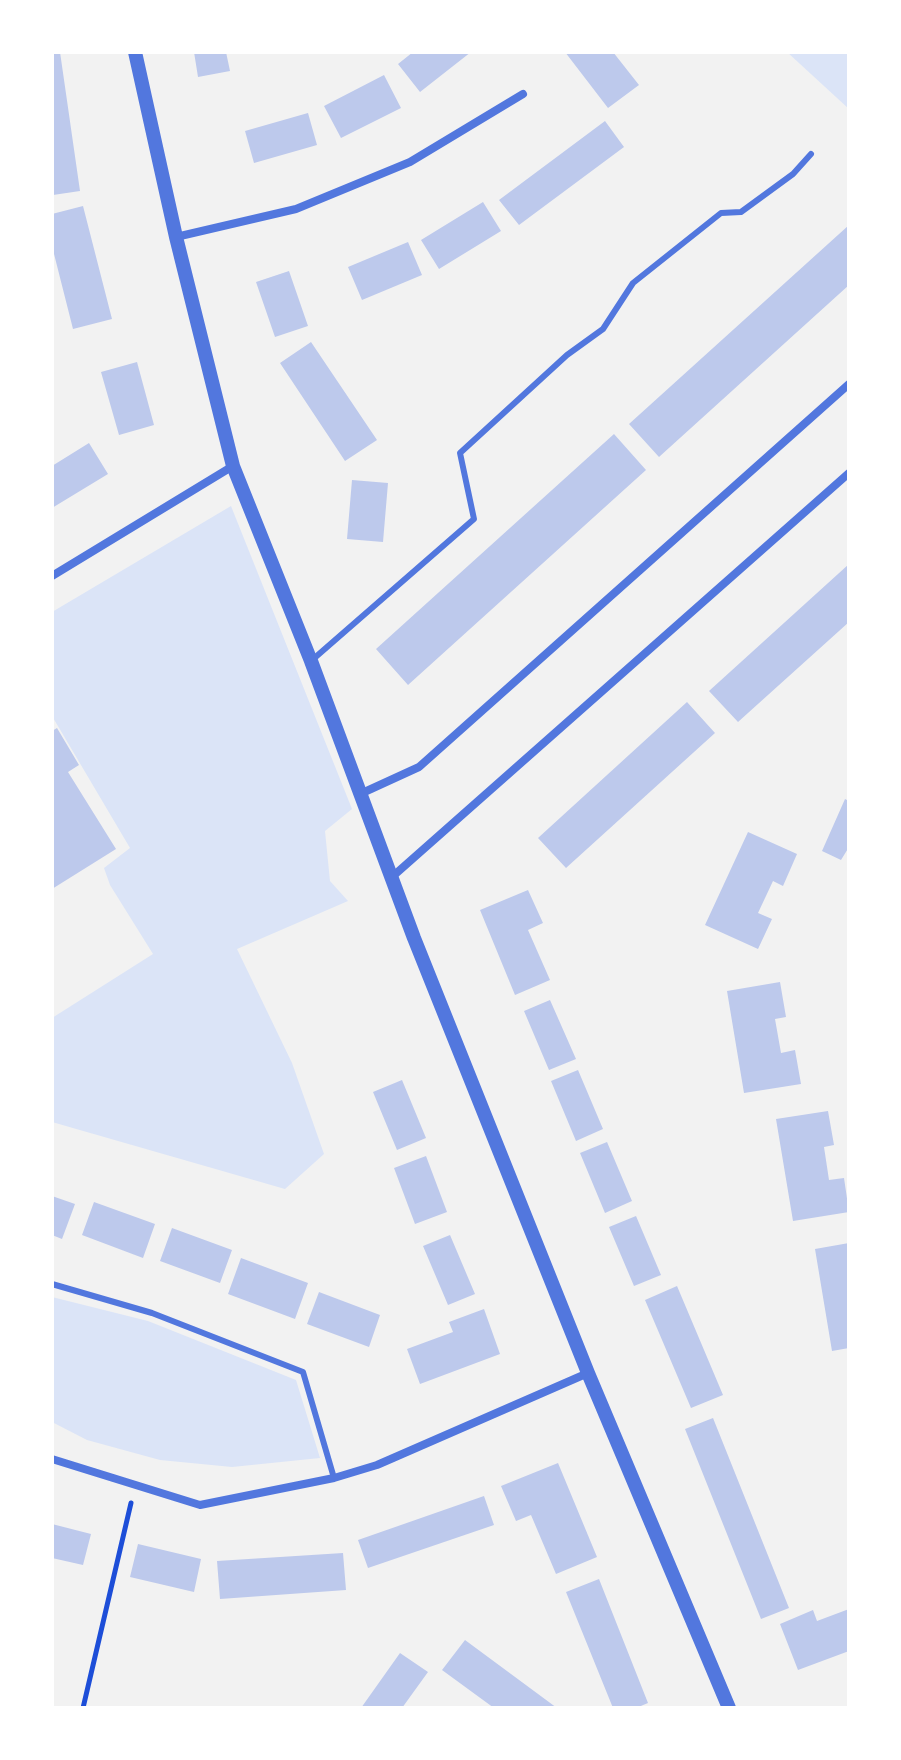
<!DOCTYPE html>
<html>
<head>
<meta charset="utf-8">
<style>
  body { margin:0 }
  #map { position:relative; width:901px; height:1760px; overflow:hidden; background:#f2f2f2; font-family:"DM Sans",sans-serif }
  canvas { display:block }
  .frame { position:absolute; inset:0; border:54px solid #fff; pointer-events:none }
</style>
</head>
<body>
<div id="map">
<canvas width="901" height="1760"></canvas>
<div class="frame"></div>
</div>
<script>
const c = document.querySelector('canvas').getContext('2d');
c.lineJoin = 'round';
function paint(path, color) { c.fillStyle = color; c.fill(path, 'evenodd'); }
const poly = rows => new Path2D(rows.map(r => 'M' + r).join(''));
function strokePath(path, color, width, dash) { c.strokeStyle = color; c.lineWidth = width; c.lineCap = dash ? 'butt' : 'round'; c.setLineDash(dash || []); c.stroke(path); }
paint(poly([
  [787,52,849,52,849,109],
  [231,506,352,809,325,831,330,881,348,901,237,949,292,1063,324,1154,285,1189,52,1122,52,1018,153,954,110,885,104,868,130,848,52,716,52,612],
  [52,1297,148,1321,296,1380,320,1458,232,1467,160,1460,87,1440,52,1422]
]), '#dbe4f7');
paint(poly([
  [52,52,60,52,80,191,53,195],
  [194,52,226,52,230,71,198,77],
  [413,52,471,52,420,92,398,64],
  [565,52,613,52,639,85,608,108],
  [384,75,401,108,341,138,324,106],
  [308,113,317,145,254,163,245,131],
  [605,121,624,147,519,225,499,200],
  [483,202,501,231,439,269,421,240],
  [83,206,112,319,73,329,52,246,52,214],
  [849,225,849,285,659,457,629,424],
  [408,242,422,275,362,300,348,267],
  [289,271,308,326,275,337,256,282],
  [311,342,377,440,345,461,280,363],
  [137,362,154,425,119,435,101,372],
  [614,434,646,470,408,685,376,649],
  [89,443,108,474,52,508,52,466],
  [352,480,388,483,383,542,347,539],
  [849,564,849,622,738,722,709,691],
  [687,702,715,733,566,868,538,838],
  [57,728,79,765,68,772,116,849,52,889,52,731],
  [845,799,849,801,849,847,841,860,822,851],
  [748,832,797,854,783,886,773,881,758,913,772,919,758,949,705,925],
  [528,890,543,923,528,930,550,980,515,995,480,910],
  [780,982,786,1017,775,1019,781,1053,795,1050,801,1084,744,1093,727,991],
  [550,1000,576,1059,549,1070,524,1011],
  [578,1070,603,1129,576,1141,551,1081],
  [402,1080,426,1138,397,1150,373,1092],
  [828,1111,834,1145,824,1147,829,1180,844,1178,849,1212,793,1221,776,1119],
  [607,1142,632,1201,605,1213,580,1153],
  [426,1156,447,1212,415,1224,394,1168],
  [52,1196,75,1204,62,1239,52,1235],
  [94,1202,155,1224,143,1258,82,1235],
  [636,1216,661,1275,634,1286,609,1227],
  [172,1228,232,1250,220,1283,160,1261],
  [450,1235,475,1294,448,1305,423,1246],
  [849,1243,849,1348,832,1351,815,1249],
  [241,1258,308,1283,295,1319,228,1294],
  [677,1286,723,1395,691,1408,645,1300],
  [319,1292,380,1315,369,1347,307,1324],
  [484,1309,500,1354,420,1384,407,1349,453,1332,449,1322],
  [713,1418,789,1608,761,1619,685,1429],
  [558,1463,597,1557,556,1574,531,1515,516,1521,501,1486],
  [484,1496,494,1525,368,1568,358,1540],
  [52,1524,91,1534,83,1565,52,1558],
  [138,1544,201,1559,194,1592,130,1577],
  [343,1553,346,1590,220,1599,217,1561],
  [599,1579,648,1703,636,1708,613,1708,566,1592],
  [849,1609,849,1651,798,1670,780,1624,813,1610,817,1621],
  [465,1640,557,1708,494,1708,442,1670],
  [400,1653,428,1672,402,1708,361,1708]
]), '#bdc9ec');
strokePath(poly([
  [83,1708,131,1503]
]), '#1d4ed8', 5);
strokePath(poly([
  [311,661,474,519,460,453,567,355,603,329,633,283,721,213,741,212,793,174,811,154],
  [52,1284,152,1313,303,1372,334,1478]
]), '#5277de', 6);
strokePath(poly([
  [176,237,296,209,410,162,523,94],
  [52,576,233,466],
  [360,794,419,767,849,384],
  [392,877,849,473],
  [52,1459,200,1505,334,1478,377,1465,588,1373]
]), '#5277de', 8);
strokePath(poly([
  [135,52,176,237,233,466,311,661,414,938,588,1373,729,1708]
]), '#5277de', 14);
</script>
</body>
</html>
